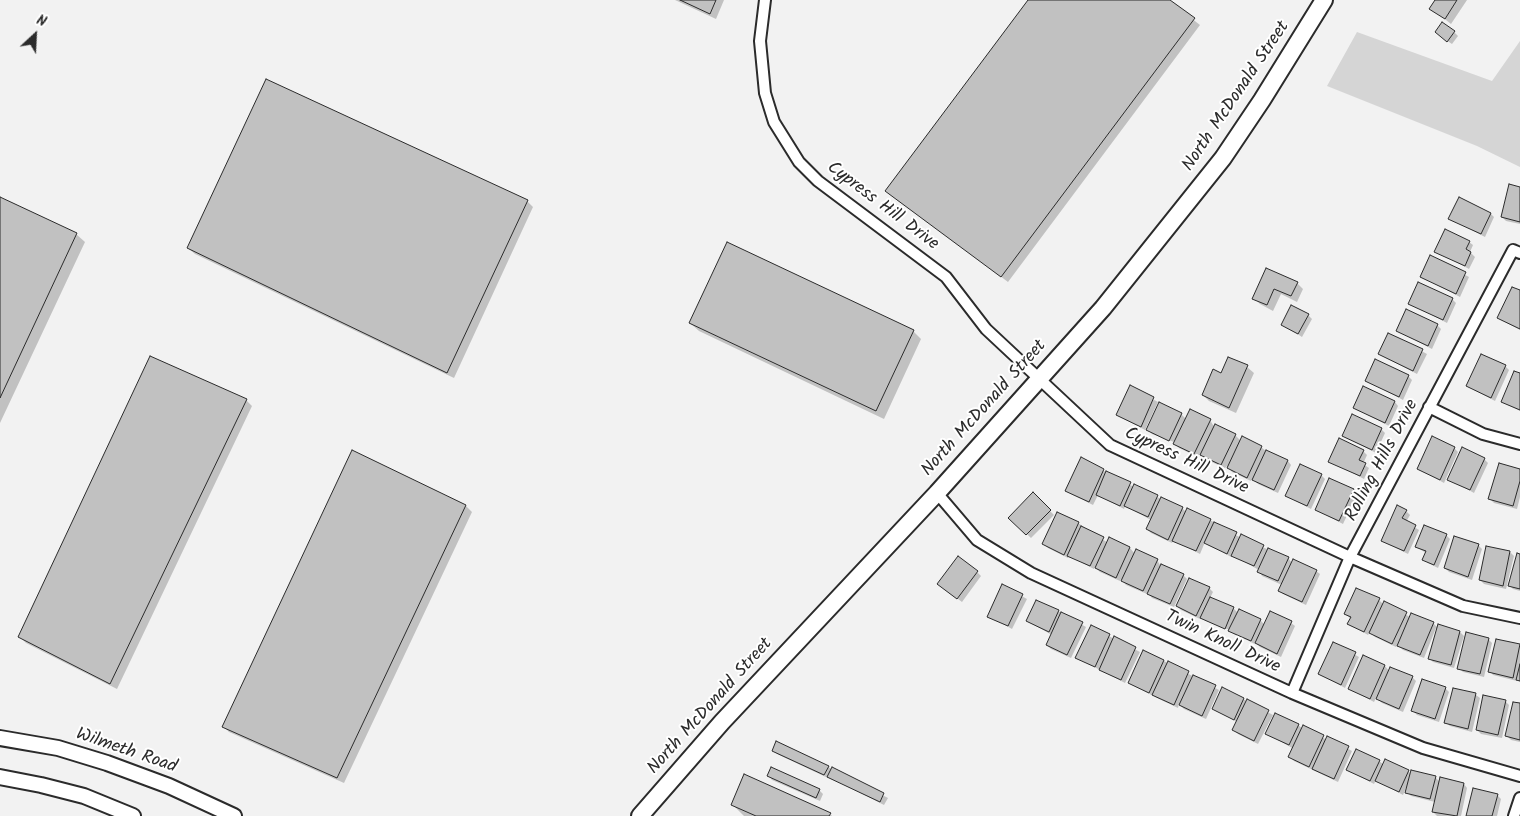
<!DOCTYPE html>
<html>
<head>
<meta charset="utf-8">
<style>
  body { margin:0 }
  #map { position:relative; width:1520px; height:816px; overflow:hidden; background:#f2f2f2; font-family:Kalam,sans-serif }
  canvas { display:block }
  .north { position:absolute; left:10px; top:10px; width:50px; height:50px; -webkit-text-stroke:4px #fff; paint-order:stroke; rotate:25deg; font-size:14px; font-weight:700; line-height:20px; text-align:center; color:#2b2b2b }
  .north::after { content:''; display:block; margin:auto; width:18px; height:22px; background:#2b2b2b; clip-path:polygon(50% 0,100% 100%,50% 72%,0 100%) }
</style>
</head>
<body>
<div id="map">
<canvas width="1520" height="816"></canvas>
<div class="north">N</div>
</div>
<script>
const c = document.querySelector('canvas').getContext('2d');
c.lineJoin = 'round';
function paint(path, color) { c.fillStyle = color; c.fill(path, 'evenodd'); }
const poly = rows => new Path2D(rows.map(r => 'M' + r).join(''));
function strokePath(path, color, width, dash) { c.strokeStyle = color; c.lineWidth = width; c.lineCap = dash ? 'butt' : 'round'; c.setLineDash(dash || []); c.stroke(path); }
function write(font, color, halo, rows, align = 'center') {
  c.font = font + ' Kalam,sans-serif'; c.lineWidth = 4; c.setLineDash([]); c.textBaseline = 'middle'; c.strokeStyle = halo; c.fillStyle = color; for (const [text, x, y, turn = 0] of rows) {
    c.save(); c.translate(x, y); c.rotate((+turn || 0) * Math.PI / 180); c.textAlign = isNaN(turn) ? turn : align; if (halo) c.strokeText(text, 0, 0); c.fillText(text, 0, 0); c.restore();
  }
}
paint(poly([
  [1357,32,1492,81,1520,41,1520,167,1477,146,1327,86]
]), '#d5d5d5');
paint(poly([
  [675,0,724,0,716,19],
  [1029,0,1168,0,1200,25,1008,282,887,191],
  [1436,0,1467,0,1451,24,1431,8],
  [1454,32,1458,36,1452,44,1440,36],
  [1520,188,1520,224,1506,221,1502,217],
  [0,198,76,234,85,242,0,423],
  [527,201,533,207,454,378,195,254,188,248],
  [1491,214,1494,217,1485,237,1450,219],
  [1469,242,1473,245,1470,252,1475,257,1469,269,1436,251],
  [1431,257,1469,277,1460,297,1422,277],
  [1267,269,1297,283,1303,289,1297,302,1281,294,1273,311,1260,304,1254,298],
  [1520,292,1520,330,1498,318],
  [1452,299,1456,303,1447,323,1409,303],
  [1308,315,1312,319,1302,337,1282,324],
  [690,323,913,331,921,339,884,419,699,331],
  [1437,325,1441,329,1432,349,1397,331],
  [1389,334,1427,354,1417,374,1379,354],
  [1229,358,1247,367,1254,373,1236,413,1209,401,1203,395,1222,375],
  [1505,366,1509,370,1495,401,1467,386],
  [1520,374,1520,411,1502,402],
  [1408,376,1412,380,1403,400,1366,380],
  [1130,387,1158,402,1145,430,1117,415],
  [246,400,252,406,117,689,26,643,20,637],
  [1395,402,1398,406,1389,426,1354,408],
  [1181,414,1186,419,1210,420,1213,425,1235,435,1241,441,1261,447,1267,452,1288,461,1291,465,1278,493,1258,484,1252,479,1251,481,1232,472,1227,466,1225,468,1205,459,1200,454,1198,457,1179,448,1174,442,1152,434,1148,430],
  [1381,429,1385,433,1376,453,1343,436],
  [1454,448,1458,452,1444,483,1419,469],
  [353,451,466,506,472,512,344,783,229,732,223,726],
  [1363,451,1367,455,1363,464,1369,468,1364,479,1330,461],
  [1081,459,1134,487,1182,508,1187,513,1210,520,1241,538,1288,558,1292,563,1316,571,1320,574,1306,605,1283,594,1279,590,1282,585,1262,576,1259,570,1232,555,1231,557,1205,542,1200,554,1173,540,1172,543,1151,533,1147,529,1151,520,1125,506,1124,509,1098,495,1093,505,1071,494,1067,490],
  [1484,459,1488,463,1474,493,1449,479],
  [1520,470,1520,497,1517,509,1494,503,1490,499],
  [1321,475,1325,479,1311,509,1286,496],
  [1353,490,1357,494,1343,524,1316,510],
  [1033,494,1054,515,1031,538,1010,518],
  [1406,511,1410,515,1406,522,1419,530,1408,554,1382,541],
  [1058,514,1078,523,1108,543,1109,539,1130,548,1135,554,1157,560,1160,565,1183,575,1187,579,1174,607,1152,598,1147,592,1147,594,1126,585,1121,579,1120,581,1100,572,1095,567,1094,569,1069,556,1068,558,1048,548,1044,544],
  [1446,535,1450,539,1438,568,1428,563,1424,560,1426,553,1416,547],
  [1478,545,1482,549,1472,580,1449,572,1445,568],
  [1487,547,1510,552,1514,556,1506,589,1484,584,1480,580],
  [1520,555,1520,591,1513,589,1508,584],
  [977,572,981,576,962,602,942,587],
  [1003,586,1027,599,1012,629,989,616],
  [1209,588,1213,592,1210,598,1234,609,1238,613,1260,620,1265,625,1291,623,1295,626,1281,657,1260,647,1255,642,1255,644,1234,634,1230,630,1206,621,1201,617,1200,619,1181,610,1177,606],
  [1379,600,1384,605,1385,603,1410,617,1433,623,1438,628,1439,626,1460,632,1464,636,1454,668,1433,662,1429,658,1438,629,1436,628,1424,658,1403,650,1398,645,1396,647,1375,637,1370,632,1368,635,1349,624,1351,619,1345,614],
  [1058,611,1086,627,1071,658,1051,649,1047,645,1052,635,1027,621],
  [1091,627,1140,652,1125,683,1077,658],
  [1488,639,1492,643,1484,677,1463,672,1459,668],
  [1497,640,1520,645,1520,682,1517,679,1517,681,1493,675,1490,671],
  [1334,643,1359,657,1345,688,1320,674],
  [1364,657,1385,666,1389,671,1412,677,1416,681,1403,712,1382,703,1376,698,1374,702,1350,689],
  [1164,661,1219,690,1206,719,1184,709,1179,704,1178,708,1157,698,1129,683],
  [1445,688,1449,692,1439,722,1417,715,1413,711],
  [1454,689,1476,695,1480,698,1472,732,1450,726,1446,723],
  [1243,699,1273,715,1258,744,1238,734,1234,730,1237,722,1214,709],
  [1505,701,1509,705,1502,738,1481,734,1477,730],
  [1520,705,1520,742,1511,740,1507,736],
  [1298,725,1303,729,1304,727,1327,740,1328,738,1352,751,1338,782,1294,761,1290,757,1294,749,1267,734],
  [774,751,828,767,888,798,884,805,829,777,828,778,777,754],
  [1379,761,1384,765,1408,771,1411,774,1435,777,1440,782,1464,784,1467,788,1461,816,1437,816,1433,812,1435,802,1411,796,1407,792,1407,785,1403,795,1376,780,1374,784,1348,770],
  [769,776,819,790,823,794,820,801,772,780],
  [1497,795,1501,799,1497,816,1467,816],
  [732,804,830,814,832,816,744,816]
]), '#0003');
const building = poly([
  [680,0,716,0,710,14,680,0],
  [1028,0,1170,0,1195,18,1001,277,885,191,1028,0],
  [1435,0,1457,0,1445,19,1429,9,1435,0],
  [1442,22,1455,31,1447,42,1435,32,1442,22],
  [266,79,528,200,447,373,187,248,266,79],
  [1509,184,1520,187,1520,222,1501,217,1509,184],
  [0,197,77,233,0,398,0,197],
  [1459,197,1491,213,1481,234,1448,219,1459,197],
  [1445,229,1470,241,1466,249,1471,252,1465,266,1434,252,1445,229],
  [727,242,914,330,876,411,689,323,727,242],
  [1430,255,1466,272,1456,294,1420,277,1430,255],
  [1266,268,1298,282,1291,296,1274,289,1267,305,1252,299,1266,268],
  [1418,282,1453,298,1443,320,1408,304,1418,282],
  [1512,287,1520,290,1520,329,1497,318,1512,287],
  [1291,305,1309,314,1298,334,1281,325,1291,305],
  [1406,309,1438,324,1428,346,1396,331,1406,309],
  [1388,333,1423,349,1413,371,1378,354,1388,333],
  [1481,354,1506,365,1491,398,1466,386,1481,354],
  [150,356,247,399,110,684,18,637,150,356],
  [1228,357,1248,365,1229,408,1202,395,1213,369,1221,373,1228,357],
  [1375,359,1409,375,1399,397,1365,381,1375,359],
  [1514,371,1520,373,1520,410,1501,402,1514,371],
  [1130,385,1154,397,1141,427,1116,415,1130,385],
  [1363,386,1395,401,1385,423,1353,408,1363,386],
  [1159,402,1182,413,1169,441,1146,430,1159,402],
  [1190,409,1211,419,1194,454,1173,444,1190,409],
  [1352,414,1382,428,1372,450,1342,436,1352,414],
  [1215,424,1236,434,1221,465,1200,455,1215,424],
  [1242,436,1262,446,1247,478,1227,468,1242,436],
  [1432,436,1455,447,1440,480,1417,469,1432,436],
  [1339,438,1364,450,1359,460,1366,463,1360,476,1328,462,1339,438],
  [1462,447,1485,458,1470,490,1447,480,1462,447],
  [352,450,466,505,337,778,222,727,352,450],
  [1266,450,1288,460,1274,490,1252,480,1266,450],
  [1081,457,1104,469,1089,502,1065,491,1081,457],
  [1499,463,1520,469,1520,481,1513,506,1488,499,1499,463],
  [1300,464,1322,474,1307,506,1285,496,1300,464],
  [1106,471,1131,482,1120,506,1096,495,1106,471],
  [1329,478,1354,489,1339,521,1315,510,1329,478],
  [1134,484,1158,495,1148,517,1124,506,1134,484],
  [1033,492,1051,510,1026,535,1008,518,1033,492],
  [1161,497,1183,507,1168,540,1146,529,1161,497],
  [1397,505,1407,510,1402,518,1416,525,1404,551,1381,541,1397,505],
  [1187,508,1211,519,1196,551,1172,541,1187,508],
  [1057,512,1079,522,1064,555,1042,544,1057,512],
  [1214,522,1237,532,1227,554,1204,543,1214,522],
  [1424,525,1447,534,1434,565,1422,560,1426,551,1415,547,1424,525],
  [1081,526,1104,537,1090,566,1067,556,1081,526],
  [1241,534,1264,545,1254,566,1231,556,1241,534],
  [1454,536,1479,544,1468,577,1444,568,1454,536],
  [1109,537,1130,547,1116,578,1095,568,1109,537],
  [1486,546,1510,551,1503,586,1479,580,1486,546],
  [1268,548,1289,557,1278,581,1257,572,1268,548],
  [1136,549,1158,559,1143,591,1121,581,1136,549],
  [1517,553,1520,554,1520,589,1508,586,1517,553],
  [958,556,978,571,957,599,937,584,958,556],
  [1293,559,1317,570,1302,602,1278,591,1293,559],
  [1161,564,1184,574,1170,604,1147,594,1161,564],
  [1189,578,1210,587,1196,616,1176,606,1189,578],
  [1002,584,1023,594,1008,626,987,617,1002,584],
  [1356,588,1380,598,1364,632,1347,624,1351,617,1344,614,1356,588],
  [1210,597,1234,607,1225,629,1200,618,1210,597],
  [1036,600,1059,610,1049,632,1026,621,1036,600],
  [1384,601,1407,612,1392,644,1369,633,1384,601],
  [1239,609,1261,619,1251,641,1228,631,1239,609],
  [1270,611,1292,621,1277,654,1255,643,1270,611],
  [1061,612,1083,622,1067,655,1046,645,1061,612],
  [1411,613,1434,622,1420,655,1397,646,1411,613],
  [1438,624,1460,631,1451,665,1428,659,1438,624],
  [1091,625,1110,634,1095,667,1075,658,1091,625],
  [1466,632,1489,638,1480,674,1457,669,1466,632],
  [1114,636,1136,647,1121,680,1099,670,1114,636],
  [1496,639,1520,644,1513,678,1488,672,1496,639],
  [1333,642,1356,652,1341,685,1318,674,1333,642],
  [1143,650,1164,660,1149,693,1128,683,1143,650],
  [1363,655,1385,665,1370,699,1348,689,1363,655],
  [1168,661,1189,671,1174,705,1152,695,1168,661],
  [1520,664,1520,681,1516,680,1520,664],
  [1390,667,1413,676,1399,709,1376,699,1390,667],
  [1193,675,1216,685,1202,716,1179,705,1193,675],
  [1422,679,1446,687,1435,719,1411,711,1422,679],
  [1222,687,1244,698,1234,720,1212,709,1222,687],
  [1453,688,1476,693,1468,729,1444,723,1453,688],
  [1483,695,1506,700,1498,735,1476,730,1483,695],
  [1247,699,1269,710,1254,741,1232,730,1247,699],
  [1513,702,1520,703,1520,740,1505,736,1513,702],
  [1275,713,1299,724,1289,745,1265,734,1275,713],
  [1303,725,1324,735,1309,767,1288,757,1303,725],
  [1327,736,1349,746,1334,779,1312,769,1327,736],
  [776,741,829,766,824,775,772,751,776,741],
  [1356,749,1380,760,1370,781,1346,770,1356,749],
  [1385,759,1409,770,1399,792,1375,781,1385,759],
  [771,767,820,789,816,798,767,776,771,767],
  [832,767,884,793,880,802,827,777,832,767],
  [1411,770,1436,776,1430,799,1405,793,1411,770],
  [744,774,831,813,829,816,756,816,731,805,744,774],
  [1440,777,1464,783,1457,816,1432,812,1440,777],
  [1473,788,1498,794,1492,816,1466,816,1473,788]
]);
paint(building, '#c1c1c1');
strokePath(building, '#2b2b2b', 1);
const minor = poly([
  [765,0,760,41,765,93,774,122,799,162,818,181,946,277,986,329,1110,445,1350,557,1463,606,1520,618],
  [1429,407,1483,434,1520,444],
  [937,493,977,540,1031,573,1292,693,1423,748,1520,776],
  [1292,693,1350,557,1513,250,1520,253],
  [1514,816,1520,798]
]);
const secondary = poly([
  [0,738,58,748,107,763,169,786,234,816],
  [0,777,41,785,84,796,133,816]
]);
const primary = poly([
  [640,816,722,722,937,493,1103,308,1223,158,1262,100,1324,0]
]);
strokePath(minor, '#2b2b2b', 14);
strokePath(secondary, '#2b2b2b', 18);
strokePath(primary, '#2b2b2b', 20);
strokePath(minor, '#fff', 10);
strokePath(secondary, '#fff', 14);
strokePath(primary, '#fff', 16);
write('18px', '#2b2b2b', '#fff', [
  ["North McDonald Street",1237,97,-56],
  ["Cypress Hill Drive",882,207,37],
  ["North McDonald Street",985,409,-48],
  ["Rolling Hills Drive",1383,461,-62],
  ["Cypress Hill Drive",1186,462,25],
  ["Twin Knoll Drive",1222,643,25],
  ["North McDonald Street",711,707,-48],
  ["Wilmeth Road",126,752,19]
]);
</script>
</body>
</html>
